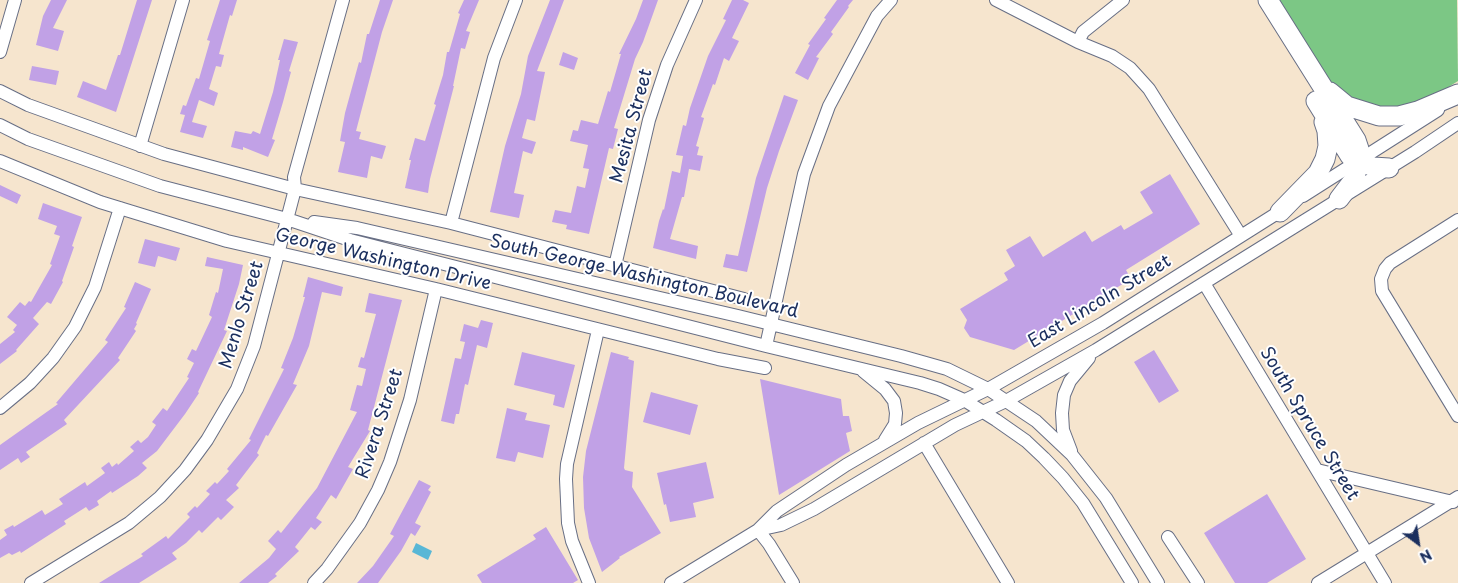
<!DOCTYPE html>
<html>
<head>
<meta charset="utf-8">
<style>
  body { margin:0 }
  #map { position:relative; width:1458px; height:583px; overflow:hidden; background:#f6e5ce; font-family:"Playpen Sans",sans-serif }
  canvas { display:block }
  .north { position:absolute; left:1393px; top:518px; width:50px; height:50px; -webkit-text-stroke:4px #fff; paint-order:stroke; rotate:149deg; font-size:14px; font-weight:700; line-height:20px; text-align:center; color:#1b2f5e }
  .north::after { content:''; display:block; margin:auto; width:18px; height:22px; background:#1b2f5e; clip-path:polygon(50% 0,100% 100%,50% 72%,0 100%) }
</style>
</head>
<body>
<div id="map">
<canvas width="1458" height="583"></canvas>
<div class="north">N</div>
</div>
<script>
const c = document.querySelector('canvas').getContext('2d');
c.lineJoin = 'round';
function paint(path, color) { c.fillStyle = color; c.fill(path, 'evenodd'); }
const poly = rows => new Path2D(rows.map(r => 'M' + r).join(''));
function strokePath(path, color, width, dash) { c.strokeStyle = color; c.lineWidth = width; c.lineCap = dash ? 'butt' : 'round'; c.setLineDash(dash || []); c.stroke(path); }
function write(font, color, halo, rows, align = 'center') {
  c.font = font + ' "Playpen Sans",sans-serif'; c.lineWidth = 4; c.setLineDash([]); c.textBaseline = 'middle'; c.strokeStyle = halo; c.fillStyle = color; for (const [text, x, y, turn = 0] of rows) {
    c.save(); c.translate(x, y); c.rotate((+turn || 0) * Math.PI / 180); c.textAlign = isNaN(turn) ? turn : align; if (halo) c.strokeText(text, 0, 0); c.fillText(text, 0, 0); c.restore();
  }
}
paint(poly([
  [1278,0,1457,0,1458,81,1417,107,1381,112,1336,91]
]), '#7cc785');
paint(poly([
  [416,543,432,551,428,560,412,552]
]), '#58b7d6');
paint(poly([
  [51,0,67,0,53,28,64,31,58,51,36,45,43,16],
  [137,0,152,0,116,112,77,97,83,81,106,90,118,55,120,55],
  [220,0,237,0,232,16,230,15,219,54,224,55,221,67,216,66,209,89,218,93,214,106,199,100,192,122,207,126,203,138,180,132,185,115,180,114,183,105,186,106,196,78,199,79,210,41,207,40],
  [380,0,393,0,382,32,356,131,361,132,359,139,386,146,382,159,371,156,367,178,338,172,345,142,340,141,345,113,359,62,361,63,367,34,369,34],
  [464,0,479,0,466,31,470,32,465,49,461,48,453,86,454,86,430,179,428,193,405,188,411,160,409,160,415,138,425,141,436,105,434,104,443,75,447,52,449,52,460,14,458,13],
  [550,0,564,0,537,71,545,72,535,121,527,119,522,138,536,142,532,154,523,151,514,193,524,195,519,218,490,212,505,146,521,94,528,56],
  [643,0,658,0,643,42,635,59,614,128,618,129,613,149,609,148,589,234,566,229,567,225,552,222,555,210,571,213,577,186,585,188,589,169,583,168,588,145,570,141,573,130,578,131,581,120,598,124,608,91,610,92,621,54,619,54,636,19],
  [732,0,743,0,749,3,732,38,739,41,729,61,724,58,715,85,713,84,701,117,704,118,696,146,699,147,697,155,703,156,700,171,689,169,684,197,682,197,670,239,698,246,696,259,653,248,659,221,663,209,664,210,672,171,680,173,683,156,676,155,683,125,686,126,690,108,708,56,726,20,723,19],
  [837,0,853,0,848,6,849,7,831,32,833,34,816,57,819,58,808,80,795,73,810,45,808,44,826,19,824,18],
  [284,39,298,42,289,71,291,72,283,102,272,139,275,140,268,157,243,147,243,150,231,147,235,131,251,134,253,131,260,134,273,92,280,60,278,60],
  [563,52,578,58,574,70,559,65],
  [32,66,59,71,56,85,29,80],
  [784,95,798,100,779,151,767,188,747,272,723,267,726,254,738,256,756,178],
  [1170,174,1200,224,1126,270,1131,279,1014,350,970,337,964,328,967,320,960,309,1008,280,1004,273,1015,266,1006,250,1030,236,1043,257,1085,231,1092,242,1121,225,1124,230,1153,213,1140,192],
  [0,185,21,195,17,204,0,196],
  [43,203,82,217,72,246,74,247,62,281,63,282,51,304,47,302,33,318,39,324,16,350,17,351,0,364,0,344,15,332,13,330,17,325,7,317,20,302,25,306,29,301,31,302,52,265,50,264,60,236,54,234,57,226,38,219],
  [145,239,180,248,176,261,158,256,155,267,138,263],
  [207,257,243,265,239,284,224,330,227,331,198,392,199,393,185,414,157,451,142,463,147,468,138,476,112,493,111,491,97,501,99,505,89,511,86,507,64,521,66,524,21,553,20,551,12,555,9,553,0,558,0,540,7,535,4,530,13,525,14,527,42,510,45,515,63,504,59,499,85,482,87,486,105,473,101,468,109,462,112,467,117,463,118,465,134,451,130,447,138,440,141,443,148,437,156,425,152,422,163,408,167,411,189,378,187,377,194,363,187,359,192,349,196,351,212,317,209,315,216,292,218,293,223,269,205,266],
  [308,277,343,287,341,296,322,292,309,346,293,384,297,385,268,436,266,435,257,453,259,455,236,485,239,488,226,500,234,507,221,520,218,517,202,533,199,530,186,543,172,553,177,559,139,583,99,583,143,556,141,554,166,536,168,539,190,517,187,514,195,506,197,508,210,494,206,491,215,482,217,484,229,471,227,469,251,440,249,439,284,369,281,368,293,338,305,297,303,297],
  [135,282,151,289,136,323,137,324,134,329,136,331,118,358,120,360,64,420,67,424,26,452,30,457,21,463,18,458,0,470,0,445,58,404,56,403,108,342,105,340,126,308,124,307],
  [369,293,402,300,368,430,370,431,348,467,353,469,336,499,331,495,316,518,322,522,315,530,311,527,295,547,299,551,275,574,277,576,268,583,239,583,269,558,276,549,268,541,278,530,281,533,317,488,357,412,350,410,357,385,362,386,366,369,358,367,361,357,364,358,376,314,365,312],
  [481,320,493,323,487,348,477,345,468,385,465,384,459,414,456,414,454,424,441,421,455,358,461,359,465,342,460,341,464,324,478,328],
  [1154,350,1179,391,1159,403,1134,362],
  [522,352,575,365,564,408,553,405,555,395,514,385],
  [611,352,629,357,628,359,634,361,624,468,625,470,633,472,632,487,661,533,619,557,620,558,602,572,589,538,584,508,583,477,586,451],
  [760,379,841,399,843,416,849,416,852,431,846,433,850,451,779,495],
  [651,392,698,405,690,435,643,422],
  [507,408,527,413,525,420,550,425,543,458,518,452,515,462,496,458],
  [706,462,714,498,693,503,696,517,670,522,666,504,664,505,657,473],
  [419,480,431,486,428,490,431,492,415,523,421,526,415,536,411,533,401,551,378,583,357,583,373,566,394,536,390,534],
  [1267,494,1306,559,1267,583,1235,583,1204,533],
  [546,527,578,580,573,583,482,583,477,575,536,539,533,535]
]), '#c1a1e6');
const minor = poly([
  [996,0,1078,42,1112,56,1130,68,1149,89,1241,236],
  [1078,42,1083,32,1123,0],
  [0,52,15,0],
  [0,91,28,105,164,154,295,189,451,223,744,299],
  [0,125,28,139,160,186,287,219,350,240,766,346,920,383,939,389,964,400,996,420,1026,441,1044,458,1063,478,1083,503,1132,583],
  [140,146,183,0],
  [0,161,100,202,227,241,436,289,718,359,765,368],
  [1303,196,1438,110],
  [1458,220,1390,263,1385,269,1381,279,1382,291,1458,416],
  [314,222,357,228,738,316,901,356,947,369,988,389,1036,421,1072,455,1106,498,1158,583],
  [451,223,494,58,516,0],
  [615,266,649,120,667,65,696,0],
  [1204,283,1385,583],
  [766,346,804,174,829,106,877,16,891,0],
  [863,371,885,389,894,401,896,413,895,424,885,440],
  [0,408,30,383,53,358,75,327,95,287,120,208],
  [924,443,1008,583],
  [1071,451,1063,430,1062,413,1064,395,1070,381,1089,358],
  [1317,470,1453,502],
  [758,530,781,525,814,509,955,425,1006,401,1096,350,1415,152,1458,123],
  [758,530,769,544,793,583],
  [1168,537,1198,583],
  [31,583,129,523,160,497,185,470,207,440,237,389,254,346,295,189,294,177,343,0],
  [314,583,327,569,360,523,378,490,390,462,410,400,436,289],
  [589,583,572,541,568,523,566,479,567,464,598,330],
  [671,583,758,530,777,511,846,465,918,423,988,389,1042,358,1103,323,1287,207],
  [1318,583,1458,497]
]);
const highway = poly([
  [1268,0,1356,140,1359,149,1359,160,1355,178,1339,199],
  [1330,92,1347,106,1379,116,1399,116,1418,111,1458,94],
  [1316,101,1350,156,1373,167,1389,168],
  [1280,212,1318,173,1325,159,1328,146,1327,131,1324,122]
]);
strokePath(minor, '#686f85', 14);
strokePath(highway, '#686f85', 21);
strokePath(minor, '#fff', 12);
strokePath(highway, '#fff', 19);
write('18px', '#1b2f5e', '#fff', [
  ["Mesita Street",632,126,-75],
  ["George Washington Drive",383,260,13],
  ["South George Washington Boulevard",644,277,13],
  ["East Lincoln Street",1100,302,-31],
  ["Menlo Street",242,315,-73],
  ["Rivera Street",380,424,-72],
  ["South Spruce Street",1309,424,59]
]);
</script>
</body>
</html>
